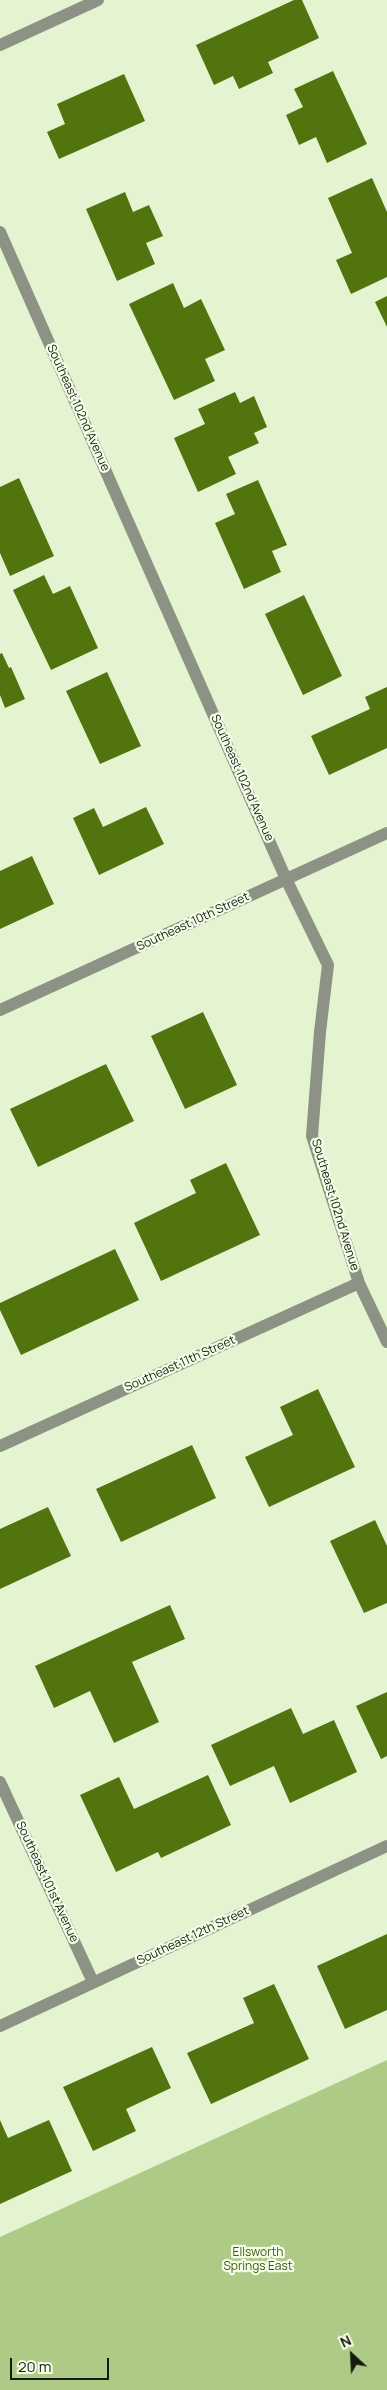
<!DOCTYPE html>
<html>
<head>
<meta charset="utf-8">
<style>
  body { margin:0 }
  #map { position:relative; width:387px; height:2390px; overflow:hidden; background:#e4f4d1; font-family:Manrope,sans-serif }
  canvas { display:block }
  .north { position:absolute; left:327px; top:2330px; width:50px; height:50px; -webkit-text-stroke:4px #f5fee9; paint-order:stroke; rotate:335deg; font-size:14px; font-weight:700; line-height:20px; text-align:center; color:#151b0e }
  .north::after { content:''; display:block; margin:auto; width:18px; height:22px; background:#151b0e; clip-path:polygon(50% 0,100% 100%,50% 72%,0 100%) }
  .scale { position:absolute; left:10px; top:2358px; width:99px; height:22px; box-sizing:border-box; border:2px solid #151b0e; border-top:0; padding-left:6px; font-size:15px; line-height:18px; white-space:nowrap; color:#151b0e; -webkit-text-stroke:4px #f5fee9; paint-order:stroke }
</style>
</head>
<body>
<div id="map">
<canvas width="387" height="2390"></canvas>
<div class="north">N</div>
<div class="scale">20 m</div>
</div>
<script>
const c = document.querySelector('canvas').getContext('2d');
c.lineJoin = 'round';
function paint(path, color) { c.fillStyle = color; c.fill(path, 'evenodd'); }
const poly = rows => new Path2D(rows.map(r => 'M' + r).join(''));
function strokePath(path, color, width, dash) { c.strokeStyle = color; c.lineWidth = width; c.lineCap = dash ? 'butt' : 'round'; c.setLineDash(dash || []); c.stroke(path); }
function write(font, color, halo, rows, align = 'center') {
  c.font = font + ' Manrope,sans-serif'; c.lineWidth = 4.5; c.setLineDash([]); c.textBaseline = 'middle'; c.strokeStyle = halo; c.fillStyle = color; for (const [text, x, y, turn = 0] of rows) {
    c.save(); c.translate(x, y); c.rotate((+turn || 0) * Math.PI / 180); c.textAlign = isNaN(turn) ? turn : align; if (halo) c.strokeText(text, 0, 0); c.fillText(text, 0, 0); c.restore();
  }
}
paint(poly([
  [387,2060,387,2390,0,2390,0,2237]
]), '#adcb86');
paint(poly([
  [294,0,302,0,319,38,268,62,273,73,239,89,233,76,214,85,196,45],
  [333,71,367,144,327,163,316,137,299,145,286,115,303,107,294,89],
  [124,74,145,121,59,159,47,132,65,124,57,104],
  [372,178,387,212,387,277,351,294,336,260,352,253,328,198],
  [125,192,133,212,149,205,163,236,146,243,155,264,117,281,86,209],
  [173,283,184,308,201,299,225,350,205,359,215,381,174,400,129,304],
  [387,296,387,327,375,302],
  [235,392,240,403,254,396,267,427,254,433,259,443,228,457,236,474,198,492,174,438,205,424,198,409],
  [19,478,54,556,10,576,0,553,0,487],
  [258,480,287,545,272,551,281,572,244,589,215,523,235,514,226,494],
  [44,575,53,594,70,586,98,648,51,670,13,590],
  [304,595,342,676,303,695,265,614],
  [2,653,9,668,11,667,25,699,5,708,0,695,0,654],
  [107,672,141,746,100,764,66,691],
  [387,687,387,748,329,775,311,736,370,709,365,697],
  [146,807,164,844,99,875,73,818,94,808,103,827],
  [32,856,54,904,0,929,0,871],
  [203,1012,237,1085,185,1109,151,1036],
  [106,1064,134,1121,38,1167,10,1109],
  [226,1163,260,1235,161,1281,134,1223,196,1193,190,1180],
  [115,1249,139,1300,21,1355,0,1310,0,1303],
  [318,1389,355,1467,269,1507,245,1457,293,1435,280,1407],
  [192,1445,216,1498,121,1542,96,1489],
  [48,1507,71,1556,0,1589,0,1529],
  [375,1520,387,1546,387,1603,364,1613,330,1541],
  [170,1605,185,1639,132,1662,159,1722,114,1743,90,1691,54,1708,35,1666],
  [387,1692,387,1756,381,1759,356,1706],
  [291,1708,303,1734,334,1720,357,1772,290,1803,274,1766,230,1786,211,1745],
  [208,1775,231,1825,161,1858,158,1852,116,1872,80,1795,119,1777,134,1809],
  [387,1934,387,2010,345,2029,317,1966],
  [274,1984,309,2059,211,2104,187,2053,254,2023,243,1998],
  [152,2047,171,2088,126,2109,136,2131,93,2151,63,2087],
  [0,2120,8,2138,49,2120,72,2171,0,2204]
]), '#52740e');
strokePath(poly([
  [0,45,98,0],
  [0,232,286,879,328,965,320,1032,312,1136,359,1283,387,1342],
  [0,1010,387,833],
  [0,1446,359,1283],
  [0,1782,93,1982],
  [0,2026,387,1846]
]), '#8c9385', 12);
write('12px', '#151b0e', '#f5fee9', [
  ["Southeast 102nd Avenue",78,408,66],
  ["Southeast 102nd Avenue",242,778,66],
  ["Southeast 10th Street",193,922,-25],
  ["Southeast 102nd Avenue",335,1205,73],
  ["Southeast 11th Street",180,1364,-24],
  ["Southeast 101st Avenue",47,1882,65],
  ["Southeast 12th Street",193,1936,-25]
]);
write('12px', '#3f5716', '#f5fee9', [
  ["Ellsworth",258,2253],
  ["Springs East",258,2267]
]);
</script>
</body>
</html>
